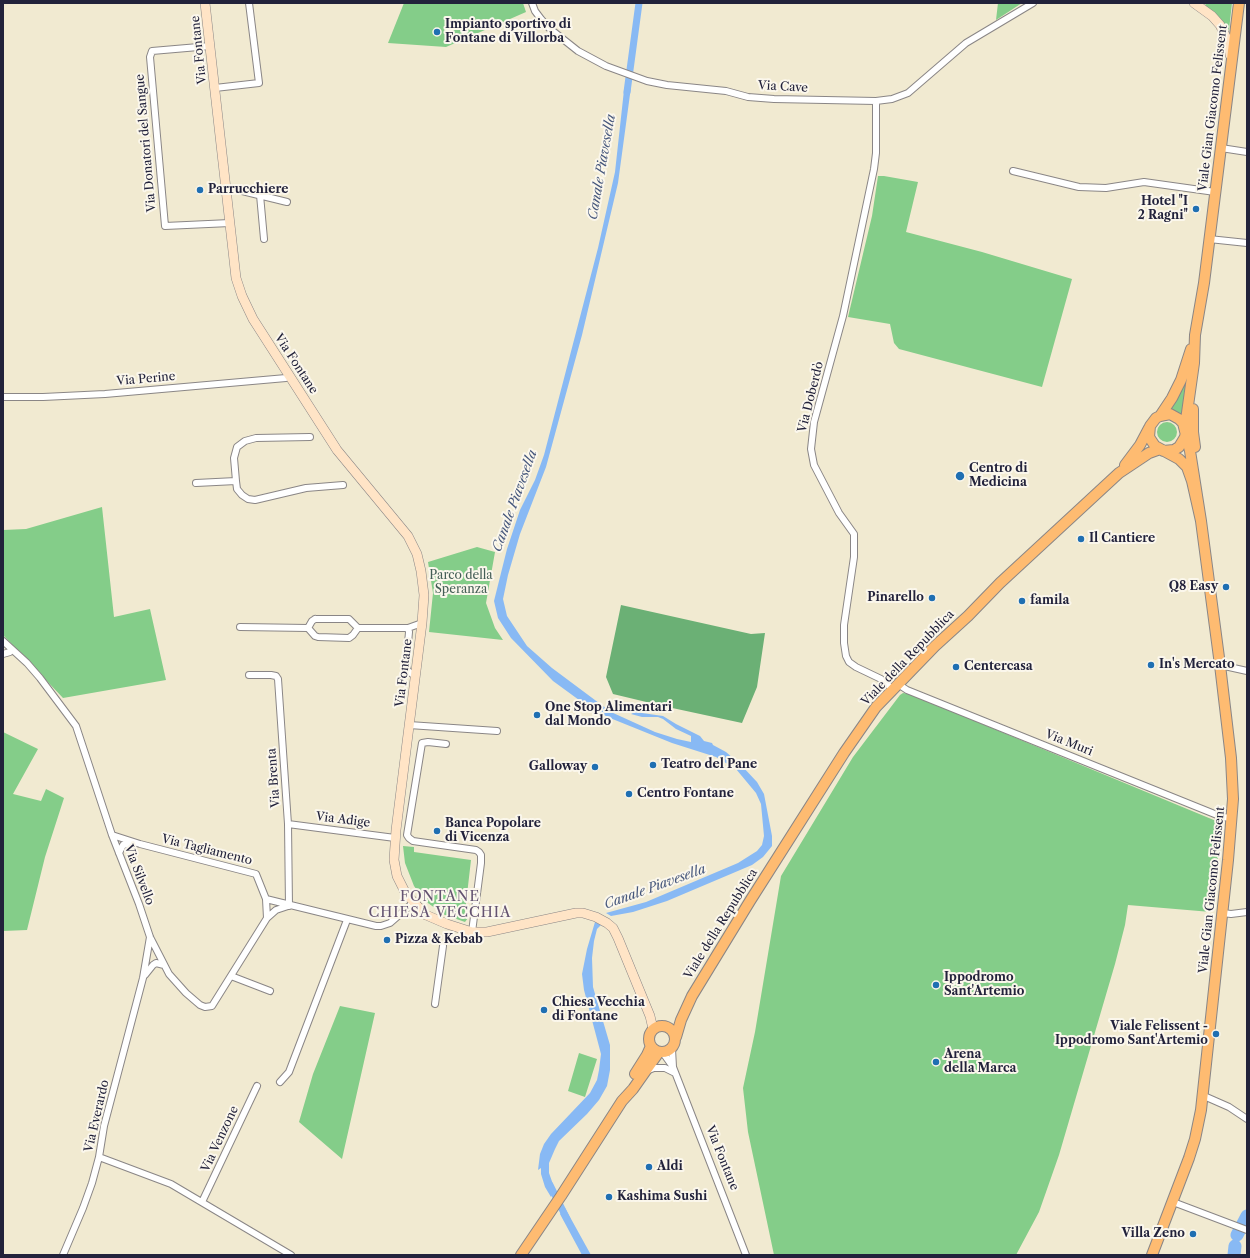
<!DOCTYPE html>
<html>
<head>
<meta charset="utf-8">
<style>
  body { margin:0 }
  #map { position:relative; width:1250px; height:1258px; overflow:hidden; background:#f1ead1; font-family:"Libre Caslon Text",serif }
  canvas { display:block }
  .frame { position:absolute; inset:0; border:4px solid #22223b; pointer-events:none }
</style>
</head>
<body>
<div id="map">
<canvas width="1250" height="1258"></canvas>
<div class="frame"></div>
</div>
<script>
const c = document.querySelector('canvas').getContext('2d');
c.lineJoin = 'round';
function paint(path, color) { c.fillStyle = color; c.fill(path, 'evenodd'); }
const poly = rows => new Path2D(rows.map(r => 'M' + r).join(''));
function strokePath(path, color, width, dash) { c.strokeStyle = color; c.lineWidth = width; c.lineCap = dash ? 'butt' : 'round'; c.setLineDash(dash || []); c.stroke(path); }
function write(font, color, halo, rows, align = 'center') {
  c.font = font + ' "Libre Caslon Text",serif'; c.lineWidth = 4; c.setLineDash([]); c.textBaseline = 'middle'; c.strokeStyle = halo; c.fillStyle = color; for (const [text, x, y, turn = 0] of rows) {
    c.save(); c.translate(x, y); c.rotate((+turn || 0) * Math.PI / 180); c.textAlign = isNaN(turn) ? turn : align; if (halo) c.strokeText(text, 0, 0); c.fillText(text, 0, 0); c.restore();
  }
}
paint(poly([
  [404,3,523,3,526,12,446,47,388,43],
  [998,3,1022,3,996,20],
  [1214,3,1232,3,1229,30,1205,5,1206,4],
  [878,176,884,176,918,182,906,232,982,252,1072,279,1042,387,899,349,894,343,890,324,848,317,872,216],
  [1186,380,1187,380,1182,414,1170,409],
  '1157 432a10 10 0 1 1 20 0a10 10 0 1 1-20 0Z',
  [102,507,114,617,150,609,166,680,63,698,3,635,3,530,26,529],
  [477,547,495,552,486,603,495,628,503,640,429,632,433,593,428,562],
  [903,693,910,694,1221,823,1217,870,1211,912,1128,905,1125,925,1115,964,1059,1155,1039,1212,1016,1255,774,1255,748,1132,743,1088,755,1032,781,876,853,757,900,695],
  [3,732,38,749,13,794,41,801,46,789,64,798,45,857,27,930,3,931],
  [403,846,414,847,414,852,471,860,465,912,469,913,468,918,465,922,445,915,425,901,414,886,405,863],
  [340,1006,375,1013,342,1159,299,1122,313,1074],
  [579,1053,597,1059,585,1097,568,1091]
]), '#84cd89');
paint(poly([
  [621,605,751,634,765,633,757,687,742,723,663,706,613,694,606,677]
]), '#6bb075');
paint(poly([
  [627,82,631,84,631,87,618,183,582,335,546,467,520,534,508,575,503,599,507,616,527,646,552,668,611,712,655,732,677,739,691,742,691,736,676,729,663,719,658,717,642,717,631,714,635,712,663,716,676,724,700,736,704,741,712,743,713,745,726,752,742,766,757,782,764,794,772,836,772,846,763,857,752,865,667,901,633,912,611,916,606,913,646,902,738,863,757,851,762,845,764,836,761,804,756,793,736,769,716,757,672,743,610,718,590,708,553,681,511,638,498,618,494,601,507,549,520,510,535,480,544,455,598,248,615,172,624,90],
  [595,922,601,925,597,929,594,941,592,958,593,987,610,1045,610,1070,607,1086,599,1100,587,1114,559,1141,555,1149,549,1163,549,1173,555,1190,551,1197,545,1187,541,1174,541,1168,538,1170,540,1154,544,1144,551,1134,590,1093,597,1080,599,1070,601,1054,584,990,582,974,587,949],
  [565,1208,591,1255,582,1255,560,1214]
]), '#88b9f4');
strokePath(poly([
  [627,92,639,3],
  [550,1185,567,1219]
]), '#88b9f4', 7);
strokePath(poly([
  [1237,1235,1247,1216],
  [1234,1255,1235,1246]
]), '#88b9f4', 13);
const street = poly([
  [532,3,535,11,541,19,549,28,578,51,606,66,647,81,667,85,726,91,748,97,774,99,876,101,892,99,908,93,966,43,1033,3],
  [210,46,152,51,150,57,165,226,230,223],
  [215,88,259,83,249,3],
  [876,101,876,153,874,169,843,316,814,422,811,449,814,465,839,513,854,534,854,557,844,625,844,643,846,656,849,662,856,667,881,679,894,690],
  [1221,148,1247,152],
  [1013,171,1079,187,1106,188,1144,182,1215,192],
  [226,189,234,189,287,202],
  [260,195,264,239],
  [1209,239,1247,243],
  [3,397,43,397,105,394,286,378,289,375],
  [310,437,256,438,245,441,237,447,234,458,236,481,237,489,242,495,248,499,255,500,306,488,343,485],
  [196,483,236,481],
  [315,619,349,619,358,628,353,635,349,638,318,637,315,636,308,628,312,621,315,619],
  [240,627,308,628],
  [358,628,408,628,409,632,406,666,407,670,412,674,416,675],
  [408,628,422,623],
  [3,641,27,663,40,678,76,726,112,835,139,904,150,937,169,974,186,993,200,1005,205,1007,212,1006,267,918,266,899,256,874,140,844,112,835],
  [3,654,10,652,12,650],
  [1220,665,1247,671],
  [249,675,271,675,276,676,278,679,288,824,289,906],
  [898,684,907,690,1222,817,1232,818],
  [409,725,497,731],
  [446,744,428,742,422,743,407,835,409,838,413,841,476,850,479,852,481,855,481,863,472,932],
  [288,824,395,838],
  [119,853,123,845,132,843],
  [266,899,376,926,381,926,390,923,414,902],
  [1223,913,1231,914,1247,912],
  [267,918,276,910,288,906],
  [145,975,153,965,156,963,164,965],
  [231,976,270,991],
  [435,1004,443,946],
  [672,1049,673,1067],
  [663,1053,673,1067,746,1255],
  [646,1071,654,1068,665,1068,675,1073],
  [280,1082,289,1072,347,920],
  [1204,1096,1229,1107,1247,1119],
  [99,1157,171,1184,291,1255],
  [202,1202,257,1086],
  [1173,1202,1247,1230],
  [63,1255,83,1208,92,1183,99,1157,104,1126,143,978,150,937]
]);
const secondary = poly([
  [205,3,234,260,236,278,242,296,253,319,337,450,408,536,417,554,421,571,424,595,422,623,396,830,394,860,397,876,406,894,426,915,447,924,472,932,487,932,576,913,583,913,596,917,607,923,613,928,618,938,650,1016,653,1029],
  [1194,3,1212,16,1220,25,1229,43,1230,55]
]);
const primary = poly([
  [1193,409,1193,432,1195,447],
  [1160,416,1172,398,1181,380,1191,349],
  [1185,427,1194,363,1195,335,1204,283,1239,3],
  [1163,451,1174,450,1179,447,1185,437,1186,432],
  [1125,465,1140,445,1149,428],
  '649 1039a13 13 0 1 1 26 0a13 13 0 1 1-26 0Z',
  [676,1037,681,1020,692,996,750,901,844,753,876,707,935,646,968,616,1000,583,1119,473,1149,453,1160,449],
  [635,1074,647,1055,651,1046],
  [521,1255,561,1196,622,1101,633,1089,659,1052],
  [1152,1255,1189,1158,1195,1139,1201,1110,1228,860,1233,799,1231,758,1220,665,1201,521,1190,451,1183,423,1179,419,1170,414,1160,416,1156,418,1150,426,1149,437,1155,446,1179,459,1187,467,1192,481,1201,521]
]);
strokePath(street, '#8a8686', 8);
strokePath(secondary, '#8a8686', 10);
strokePath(primary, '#8a8686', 12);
strokePath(street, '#fff', 6);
strokePath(secondary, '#ffe4c6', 9);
strokePath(primary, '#febb71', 10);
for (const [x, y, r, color] of [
  [437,32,4,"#1f6fb2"],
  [200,190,4,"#1f6fb2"],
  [1196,209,4,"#1f6fb2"],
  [960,476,5,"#1f6fb2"],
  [1081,539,4,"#1f6fb2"],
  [1226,587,4,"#1f6fb2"],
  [932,598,4,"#1f6fb2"],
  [1022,601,4,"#1f6fb2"],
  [1151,665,4,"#1f6fb2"],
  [956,667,4,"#1f6fb2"],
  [537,715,4,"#1f6fb2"],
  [653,765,4,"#1f6fb2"],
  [595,767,4,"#1f6fb2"],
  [629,794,4,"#1f6fb2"],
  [437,831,4,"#1f6fb2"],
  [387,940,4,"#1f6fb2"],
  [936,985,4,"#1f6fb2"],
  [544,1010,4,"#1f6fb2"],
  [1216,1034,4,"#1f6fb2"],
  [936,1062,4,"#1f6fb2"],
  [649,1167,4,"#1f6fb2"],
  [609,1197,4,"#1f6fb2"],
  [1193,1234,4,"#1f6fb2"]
]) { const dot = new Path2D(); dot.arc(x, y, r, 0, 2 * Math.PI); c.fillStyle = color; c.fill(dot); strokePath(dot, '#fbf7ec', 1.5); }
write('bold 12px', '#22223b', '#fbf7ec', [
  ["Impianto sportivo di",445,25],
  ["Fontane di Villorba",445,39],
  ["Parrucchiere",208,190],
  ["Hotel \"I",1188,202,"right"],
  ["2 Ragni\"",1188,216,"right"],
  ["Centro di",969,469],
  ["Medicina",969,483],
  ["Il Cantiere",1089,539],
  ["Q8 Easy",1218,587,"right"],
  ["Pinarello",924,598,"right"],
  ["famila",1030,601],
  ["In's Mercato",1159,665],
  ["Centercasa",964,667],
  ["One Stop Alimentari",545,708],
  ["dal Mondo",545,722],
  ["Teatro del Pane",661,765],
  ["Galloway",587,767,"right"],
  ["Centro Fontane",637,794],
  ["Banca Popolare",445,824],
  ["di Vicenza",445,838],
  ["Pizza & Kebab",395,940],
  ["Ippodromo",944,978],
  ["Sant'Artemio",944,992],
  ["Chiesa Vecchia",552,1003],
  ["di Fontane",552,1017],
  ["Viale Felissent -",1208,1027,"right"],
  ["Ippodromo Sant'Artemio",1208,1041,"right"],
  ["Arena",944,1055],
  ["della Marca",944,1069],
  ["Aldi",657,1167],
  ["Kashima Sushi",617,1197],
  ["Villa Zeno",1185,1234,"right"]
], 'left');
write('12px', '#22223b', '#fbf7ec', [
  ["Via Fontane",199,50,-96],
  ["Via Cave",783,87,3],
  ["Viale Gian Giacomo Felissent",1213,108,-83],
  ["Via Donatori del Sangue",146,143,-95],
  ["Via Fontane",296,364,57],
  ["Via Perine",146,379,-5],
  ["Via Doberdò",811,397,-76],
  ["Viale della Repubblica",908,658,-46],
  ["Via Fontane",404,673,-83],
  ["Via Muri",1069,743,22],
  ["Via Brenta",274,778,-94],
  ["Via Adige",343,820,7],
  ["Via Tagliamento",207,850,14],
  ["Via Silvello",139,875,69],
  ["Viale Gian Giacomo Felissent",1212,890,-84],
  ["Viale della Repubblica",721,924,-58],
  ["Via Everardo",97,1116,-77],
  ["Via Venzone",220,1139,-65],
  ["Via Fontane",722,1158,68]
]);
write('12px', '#445e56', '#fbf7ec', [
  ["Parco della",461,576],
  ["Speranza",461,590]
]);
write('italic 13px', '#46577c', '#fbf7ec', [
  ["Canale Piavesella",602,167,-80],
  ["Canale Piavesella",515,501,-70],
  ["Canale Piavesella",655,887,-20]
]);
c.letterSpacing = '1px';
write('14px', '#645371', '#fbf7ec', [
  ["FONTANE",440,897],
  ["CHIESA VECCHIA",440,913]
]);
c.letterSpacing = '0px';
</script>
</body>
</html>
